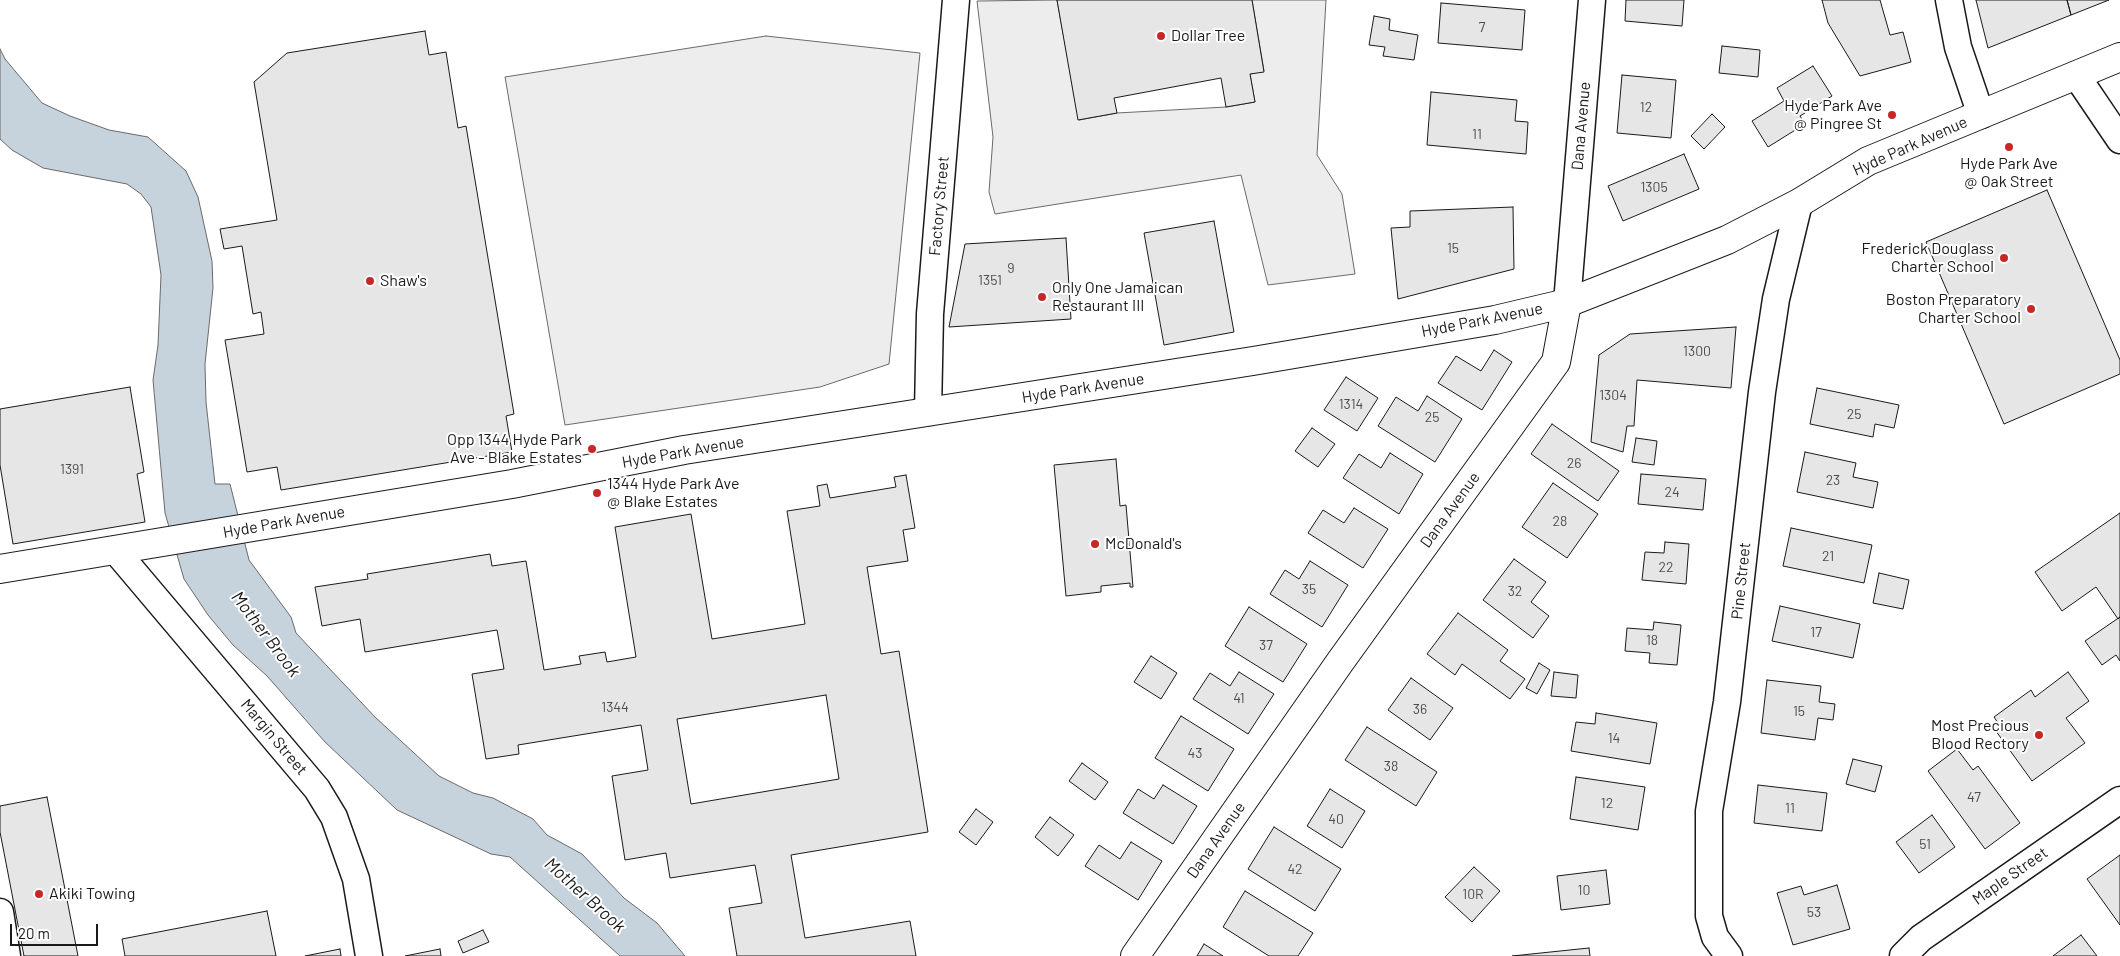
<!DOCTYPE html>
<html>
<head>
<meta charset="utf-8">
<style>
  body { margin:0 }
  #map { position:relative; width:2120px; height:956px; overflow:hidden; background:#fff; font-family:Barlow,sans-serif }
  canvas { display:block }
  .scale { position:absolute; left:10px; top:924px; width:88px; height:22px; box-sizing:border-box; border:2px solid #1a1a1a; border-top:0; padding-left:6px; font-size:15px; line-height:18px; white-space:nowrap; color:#1a1a1a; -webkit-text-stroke:4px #fff; paint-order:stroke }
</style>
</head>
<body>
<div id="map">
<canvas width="2120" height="956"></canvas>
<div class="scale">20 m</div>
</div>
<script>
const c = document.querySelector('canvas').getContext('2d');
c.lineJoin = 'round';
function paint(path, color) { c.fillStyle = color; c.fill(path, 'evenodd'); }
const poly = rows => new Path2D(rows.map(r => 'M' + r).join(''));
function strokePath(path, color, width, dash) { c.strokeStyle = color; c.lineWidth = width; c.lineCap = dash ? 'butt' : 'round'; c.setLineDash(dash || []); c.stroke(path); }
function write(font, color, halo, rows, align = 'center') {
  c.font = font + ' Barlow,sans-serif'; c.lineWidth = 4; c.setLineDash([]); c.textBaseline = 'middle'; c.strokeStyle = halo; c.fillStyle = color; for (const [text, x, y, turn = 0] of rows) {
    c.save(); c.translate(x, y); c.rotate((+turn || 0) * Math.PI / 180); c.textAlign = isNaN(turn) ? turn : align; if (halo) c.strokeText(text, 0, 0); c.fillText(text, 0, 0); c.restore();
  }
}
const parking = poly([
  [1057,0,1079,120,1117,113,1226,107,1255,102,1250,74,1264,71,1252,0,1326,0,1317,155,1342,194,1355,274,1268,285,1241,175,995,214,989,192,993,137,977,1,1057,0],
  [766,36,920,53,889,364,820,387,565,425,505,77,766,36]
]);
paint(parking, '#ededed');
strokePath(parking, '#6a6a6a', 1);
const water = poly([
  [0,49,5,59,42,103,70,116,109,130,148,137,186,171,198,197,212,261,213,288,205,364,206,402,215,484,230,484,249,560,291,617,296,633,375,717,439,776,473,793,493,798,533,819,547,835,582,854,624,898,657,923,685,956,620,956,510,857,491,854,397,810,325,742,267,676,233,645,208,615,184,579,165,513,153,380,158,345,161,275,151,207,141,194,127,184,43,168,12,150,0,139,0,49]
]);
paint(water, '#c6d2dc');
strokePath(water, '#6a6a6a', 1);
const building = poly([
  [1057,0,1252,0,1264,72,1250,74,1255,102,1226,107,1221,78,1114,98,1117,113,1078,120,1057,0],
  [1626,0,1684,0,1682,26,1625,21,1626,0],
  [1822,0,1880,0,1890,35,1903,32,1911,62,1860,76,1828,23,1822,0],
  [1976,0,2067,0,2071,15,1988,48,1976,0],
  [2067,0,2109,0,2071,15,2067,0],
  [1441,3,1525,10,1522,50,1438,43,1441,3],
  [1374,16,1390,19,1389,30,1418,35,1414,60,1383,56,1385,47,1369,45,1374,16],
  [425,31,429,55,446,52,458,128,466,126,514,414,506,416,512,452,281,490,277,467,247,472,225,340,264,334,261,312,253,314,242,246,224,249,220,229,277,220,254,82,287,53,425,31],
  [1722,46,1760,50,1758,77,1719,73,1722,46],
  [1813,66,1832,96,1800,116,1805,124,1768,147,1752,121,1784,101,1777,88,1813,66],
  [1622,75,1676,80,1671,138,1617,133,1622,75],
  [1431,92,1517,100,1515,121,1528,122,1526,154,1427,145,1431,92],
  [1712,114,1725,127,1704,149,1691,136,1712,114],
  [1684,154,1699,189,1623,221,1608,186,1684,154],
  [2047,190,2120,360,2120,374,2004,424,1926,242,2047,190],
  [1513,207,1514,269,1398,299,1391,228,1410,227,1410,211,1513,207],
  [1214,221,1234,332,1164,345,1144,233,1214,221],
  [1066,238,1071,319,949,327,965,244,1066,238],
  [1736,327,1731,388,1637,380,1634,426,1627,426,1623,452,1591,442,1599,355,1630,334,1736,327],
  [1494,350,1512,362,1482,410,1438,383,1456,356,1481,371,1494,350],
  [1346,377,1378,398,1357,431,1324,410,1346,377],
  [130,387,144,472,137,474,145,522,13,544,0,465,0,409,130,387],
  [1817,388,1899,405,1894,428,1875,424,1873,437,1810,424,1817,388],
  [1427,396,1462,419,1435,462,1378,426,1396,397,1418,411,1427,396],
  [1552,424,1619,471,1598,501,1531,454,1552,424],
  [1312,428,1335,444,1318,467,1295,451,1312,428],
  [1636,438,1657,441,1654,465,1632,462,1636,438],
  [1805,452,1856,463,1853,477,1878,482,1873,508,1797,492,1805,452],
  [1390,453,1423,474,1399,514,1343,478,1359,454,1381,468,1390,453],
  [1116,459,1120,506,1126,505,1133,587,1130,587,1130,583,1101,586,1101,592,1066,596,1054,465,1116,459],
  [1641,474,1706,479,1703,510,1638,504,1641,474],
  [906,475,915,528,903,530,908,561,867,567,881,654,899,651,928,832,791,855,805,938,910,921,916,956,737,956,729,908,762,903,755,865,670,878,666,853,625,860,612,776,648,770,641,725,518,745,519,754,486,759,472,674,504,669,497,630,365,652,360,619,322,626,315,587,368,579,367,574,490,554,492,566,526,561,544,670,581,664,579,656,605,652,607,662,636,657,615,527,691,514,712,639,805,624,787,511,820,506,817,486,827,484,830,498,896,487,894,477,906,475],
  [826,695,839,779,691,804,677,719,826,695],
  [1553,483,1598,514,1567,558,1522,527,1553,483],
  [1354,508,1388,529,1363,568,1308,533,1323,510,1344,523,1354,508],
  [2120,513,2120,617,2118,619,2096,587,2062,611,2035,572,2120,513],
  [1791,528,1872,545,1864,583,1783,566,1791,528],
  [1665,542,1689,544,1686,584,1642,580,1645,552,1664,553,1665,542],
  [1514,559,1546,582,1531,602,1549,616,1533,638,1483,600,1514,559],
  [1310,561,1348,585,1322,627,1270,594,1285,570,1299,579,1310,561],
  [1879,573,1909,580,1903,609,1873,603,1879,573],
  [1780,606,1860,624,1853,658,1772,641,1780,606],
  [1249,607,1307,644,1283,682,1225,646,1249,607],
  [1458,613,1508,650,1500,661,1525,679,1510,699,1462,664,1455,675,1427,654,1458,613],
  [2120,617,2120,661,2116,655,2102,665,2085,641,2120,617],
  [1654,622,1681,625,1677,665,1649,663,1650,653,1625,651,1627,628,1653,630,1654,622],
  [1151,656,1177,673,1161,699,1134,682,1151,656],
  [1539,663,1550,670,1537,694,1526,688,1539,663],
  [1239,672,1274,694,1248,734,1193,699,1210,673,1230,686,1239,672],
  [1554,672,1578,675,1576,698,1551,696,1554,672],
  [2068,672,2089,701,2066,718,2085,743,2032,781,1993,727,1998,723,1994,717,2031,690,2035,697,2068,672],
  [1411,678,1453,708,1430,740,1388,710,1411,678],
  [1767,680,1821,686,1819,702,1835,704,1833,720,1818,718,1815,740,1761,733,1767,680],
  [1596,713,1657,723,1650,764,1571,751,1576,722,1595,724,1596,713],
  [1181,716,1234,749,1208,791,1155,758,1181,716],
  [1367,727,1437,772,1416,806,1345,760,1367,727],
  [1957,749,1973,770,1978,766,2020,823,1985,849,1928,771,1957,749],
  [1853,759,1882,766,1875,792,1846,784,1853,759],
  [1082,763,1108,782,1095,800,1069,781,1082,763],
  [1576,777,1645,787,1638,830,1570,819,1576,777],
  [1163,785,1197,806,1173,844,1123,813,1138,789,1154,799,1163,785],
  [1758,785,1827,793,1822,831,1754,823,1758,785],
  [1330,789,1365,811,1342,848,1307,826,1330,789],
  [47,797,78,956,24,956,0,832,0,806,47,797],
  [976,809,993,822,976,845,959,832,976,809],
  [1932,815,1955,847,1919,873,1896,842,1932,815],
  [1050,817,1074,835,1058,856,1035,837,1050,817],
  [1274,827,1341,869,1315,911,1248,869,1274,827],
  [1131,842,1162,861,1138,900,1085,866,1099,845,1120,859,1131,842],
  [2120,855,2120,925,2087,879,2120,855],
  [1474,867,1500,891,1472,922,1445,897,1474,867],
  [1606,870,1610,904,1561,910,1557,876,1606,870],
  [1837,885,1850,929,1793,945,1777,893,1801,886,1804,895,1837,885],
  [1245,891,1313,933,1298,956,1269,956,1223,927,1245,891],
  [267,911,276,956,125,956,122,939,267,911],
  [483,930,489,942,463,953,458,941,483,930],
  [2081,935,2097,956,2053,956,2081,935],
  [1204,944,1223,956,1197,956,1204,944],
  [1589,948,1590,956,1512,956,1589,948],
  [340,949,341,956,305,956,340,949],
  [440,949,441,956,405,956,440,949]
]);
paint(building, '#e6e6e6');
strokePath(building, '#1a1a1a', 1);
const minor = poly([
  [1949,0,1958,47,1981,115],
  [2076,75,2120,140],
  [1567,303,1592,0],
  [928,412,930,314,956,0],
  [115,550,317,789,334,817,356,879,369,956],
  [0,912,7,956],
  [1729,956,1715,937,1709,916,1709,811,1727,702,1762,392,1776,299,1799,203],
  [1903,956,1921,938,2120,800]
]);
const tertiary = poly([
  [1135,956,1340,662,1556,362,1567,303]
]);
const primary = poly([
  [0,569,512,484,684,450,1253,361,1495,320,1567,303,1727,240,1799,203,1868,161,2120,57]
]);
strokePath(minor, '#1a1a1a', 29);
strokePath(tertiary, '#1a1a1a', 30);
strokePath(primary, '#1a1a1a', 30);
strokePath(minor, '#fff', 26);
strokePath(tertiary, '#fff', 28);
strokePath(primary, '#fff', 28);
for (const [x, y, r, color] of [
  [1161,36,5,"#c62828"],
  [1892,115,5,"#c62828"],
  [2009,147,5,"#c62828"],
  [2004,258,5,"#c62828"],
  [370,281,5,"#c62828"],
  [1042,297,5,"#c62828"],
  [2031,309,5,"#c62828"],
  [592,449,5,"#c62828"],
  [597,493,5,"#c62828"],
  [1095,544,5,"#c62828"],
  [2039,735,5,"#c62828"],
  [39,894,5,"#c62828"]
]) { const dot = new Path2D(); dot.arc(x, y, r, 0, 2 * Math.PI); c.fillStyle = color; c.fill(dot); strokePath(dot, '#fff', 2); }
write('14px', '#4d4d4d', null, [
  ["7",1482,27],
  ["12",1646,107],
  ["11",1477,134],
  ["1305",1654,187],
  ["15",1453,248],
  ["9",1011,268],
  ["1351",990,280],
  ["1300",1697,351],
  ["1304",1613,395],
  ["1314",1351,404],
  ["25",1854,414],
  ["25",1432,417],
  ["26",1574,463],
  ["1391",72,469],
  ["23",1833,480],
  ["24",1672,492],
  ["28",1560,521],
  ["21",1828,556],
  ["22",1666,567],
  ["35",1309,589],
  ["32",1515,591],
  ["17",1816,632],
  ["18",1652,640],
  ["37",1266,645],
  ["41",1239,698],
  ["1344",615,707],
  ["36",1420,709],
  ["15",1799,711],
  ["14",1614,738],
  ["43",1195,753],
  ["38",1391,766],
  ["47",1974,797],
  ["12",1607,803],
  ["11",1790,808],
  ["40",1336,819],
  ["51",1925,844],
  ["42",1295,869],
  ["10",1584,890],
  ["10R",1473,894],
  ["53",1814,912]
]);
write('16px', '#1a1a1a', '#fff', [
  ["Dollar Tree",1171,36],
  ["Hyde Park Ave",1882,106,"right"],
  ["@ Pingree St",1882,124,"right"],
  ["Hyde Park Ave",2009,164,"center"],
  ["@ Oak Street",2009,182,"center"],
  ["Frederick Douglass",1994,249,"right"],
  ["Charter School",1994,267,"right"],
  ["Shaw's",380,281],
  ["Only One Jamaican",1052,288],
  ["Restaurant III",1052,306],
  ["Boston Preparatory",2021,300,"right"],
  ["Charter School",2021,318,"right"],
  ["Opp 1344 Hyde Park",582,440,"right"],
  ["Ave - Blake Estates",582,458,"right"],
  ["1344 Hyde Park Ave",607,484],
  ["@ Blake Estates",607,502],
  ["McDonald's",1105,544],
  ["Most Precious",2029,726,"right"],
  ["Blood Rectory",2029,744,"right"],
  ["Akiki Towing",49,894]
], 'left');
write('16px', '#1a1a1a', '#fff', [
  ["Dana Avenue",1581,126,-85],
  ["Hyde Park Avenue",1910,146,-24],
  ["Factory Street",939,206,-85],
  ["Hyde Park Avenue",1482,320,-11],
  ["Hyde Park Avenue",1083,388,-9],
  ["Hyde Park Avenue",683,452,-10],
  ["Dana Avenue",1450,510,-54],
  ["Hyde Park Avenue",284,522,-10],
  ["Pine Street",1741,581,-84],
  ["Margin Street",274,737,50],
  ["Dana Avenue",1216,840,-55],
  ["Maple Street",2010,876,-35]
]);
write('italic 18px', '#1a1a1a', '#fff', [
  ["Mother Brook",266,634,53],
  ["Mother Brook",585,895,42]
]);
</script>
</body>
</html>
